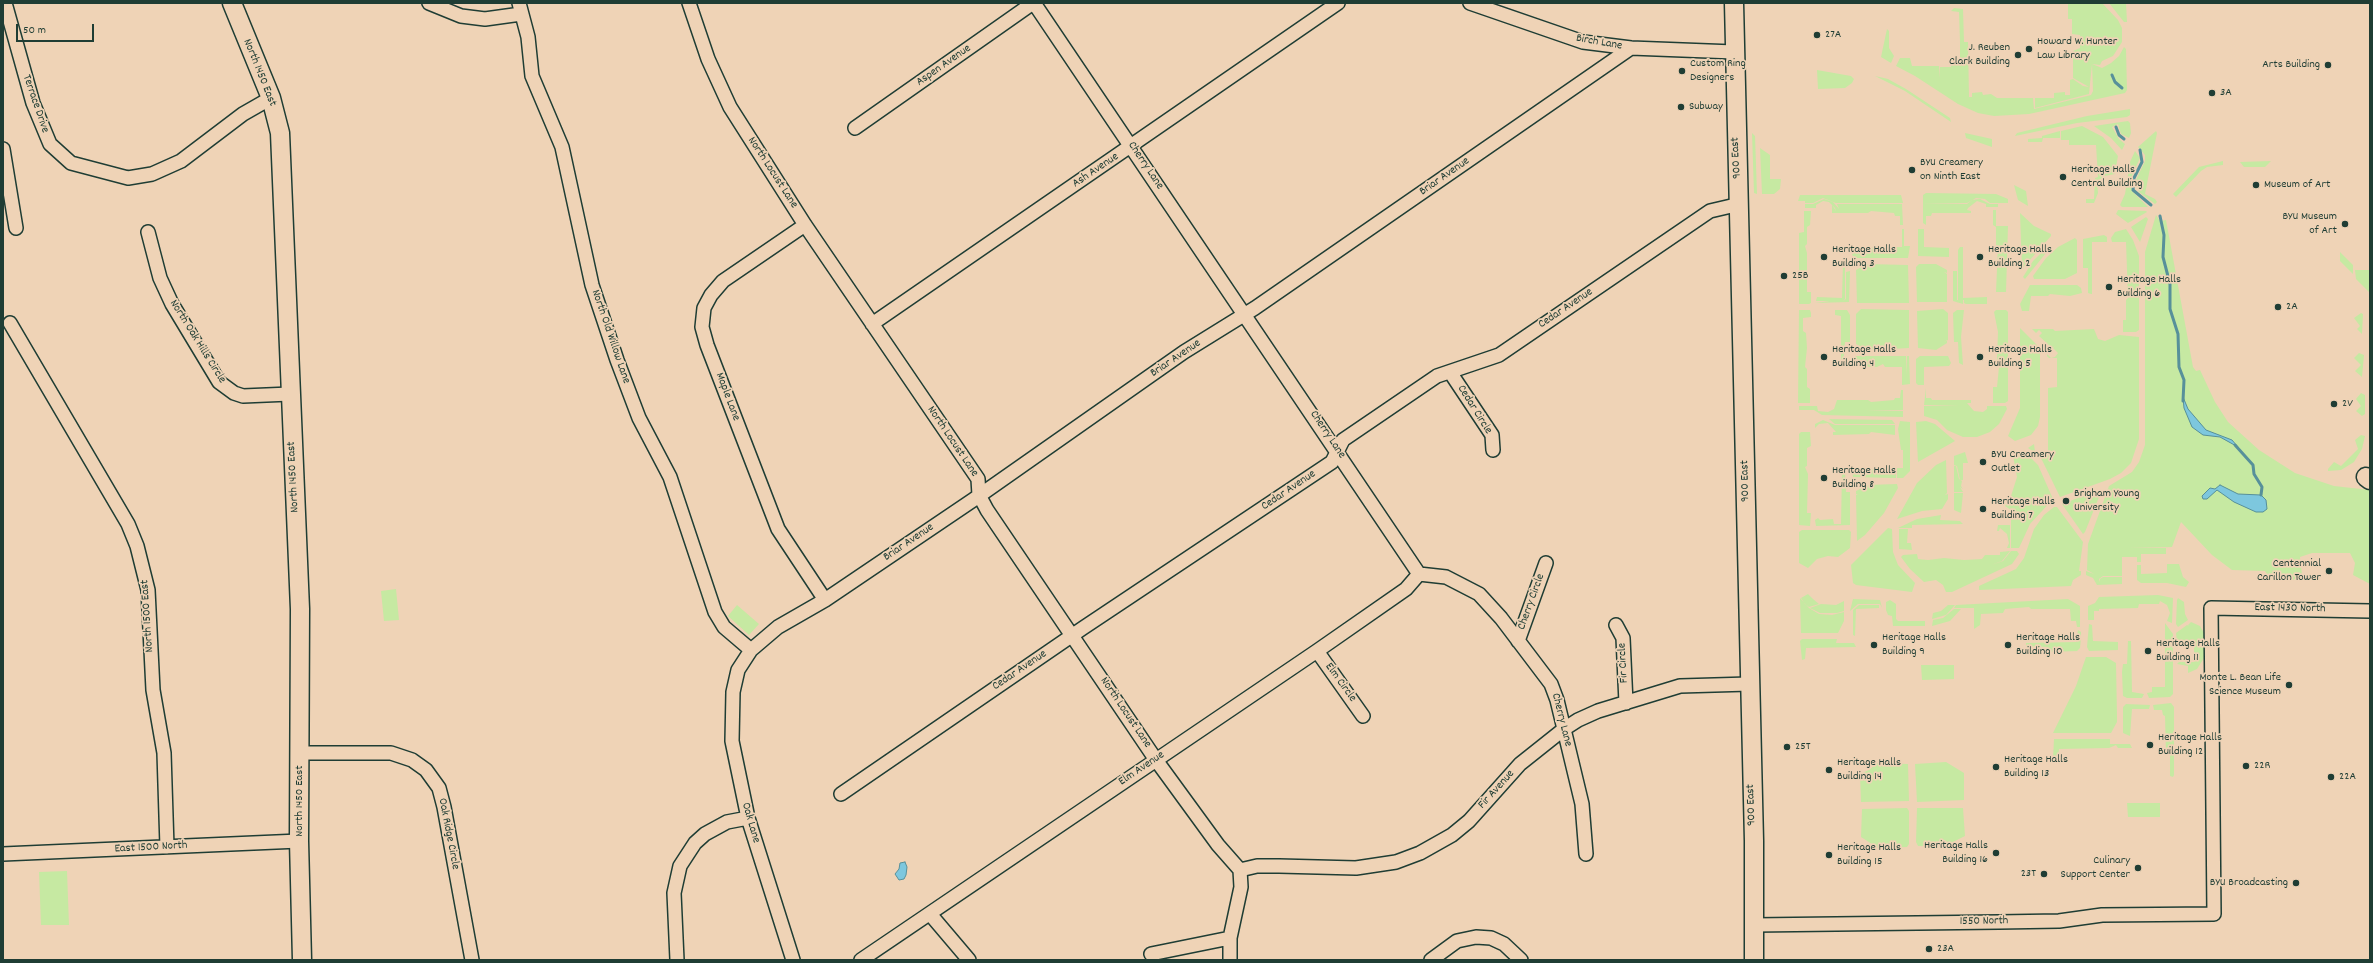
<!DOCTYPE html>
<html>
<head>
<meta charset="utf-8">
<style>
  body { margin:0 }
  #map { position:relative; width:2373px; height:963px; overflow:hidden; background:#efd3b6; font-family:Dekko,sans-serif }
  canvas { display:block }
  .frame { position:absolute; inset:0; border:4px solid #1f3d34; pointer-events:none }
  .scale { position:absolute; left:16px; top:24px; width:78px; height:18px; box-sizing:border-box; border:2px solid #1f3d34; border-top:0; padding-left:5px; font-size:12px; line-height:14px; white-space:nowrap; color:#1f3d34; -webkit-text-stroke:3px #efd3b6; paint-order:stroke }
</style>
</head>
<body>
<div id="map">
<canvas width="2373" height="963"></canvas>
<div class="frame"></div>
<div class="scale">50 m</div>
</div>
<script>
const c = document.querySelector('canvas').getContext('2d');
c.lineJoin = 'round';
function paint(path, color) { c.fillStyle = color; c.fill(path, 'evenodd'); }
const poly = rows => new Path2D(rows.map(r => 'M' + r).join(''));
function strokePath(path, color, width, dash) { c.strokeStyle = color; c.lineWidth = width; c.lineCap = dash ? 'butt' : 'round'; c.setLineDash(dash || []); c.stroke(path); }
function write(font, color, halo, rows, align = 'center') {
  c.font = font + ' Dekko,sans-serif'; c.lineWidth = 3.5; c.setLineDash([]); c.textBaseline = 'middle'; c.strokeStyle = halo; c.fillStyle = color; for (const [text, x, y, turn = 0] of rows) {
    c.save(); c.translate(x, y); c.rotate((+turn || 0) * Math.PI / 180); c.textAlign = isNaN(turn) ? turn : align; if (halo) c.strokeText(text, 0, 0); c.fillText(text, 0, 0); c.restore();
  }
}
paint(poly([
  [2068,3,2102,3,2118,20,2122,28,2122,42,2113,56,2102,61,2100,65,2092,64,2089,94,2035,108,2035,98,2054,98,2054,93,2065,92,2065,95,2070,95,2070,80,2073,79,2083,86,2089,87,2073,78,2073,51,2080,48,2080,35,2072,34,2072,19,2068,19],
  [2109,3,2126,3,2127,22,2124,22],
  [1954,8,1963,9,1964,42,1960,42,1959,12,1951,11],
  [1887,29,1889,31,1889,48,1894,56,1891,63,1881,57],
  [1960,42,1968,42,1969,97,1972,97,1972,93,1982,92,1983,95,1991,94,1997,98,2033,98,2034,109,2091,95,2093,91,2092,64,2102,68,2111,63,2119,56,2124,47,2126,49,2127,90,2125,93,2029,114,1994,116,1978,113,1958,104,1915,76,1896,66,1900,58,1910,58,1912,66,1939,66,1940,78,1940,67,1951,67,1952,59,1960,58],
  [1817,70,1851,76,1854,79,1852,83,1845,88,1818,89],
  [1875,76,1888,79,1906,89,1950,118,1951,122,1905,91],
  [2130,109,2130,115,2127,117,2077,123,2015,136,2017,133,2087,116],
  [2128,121,2130,123,2131,133,2129,138,2121,134,2118,124,2112,127,2119,139,2125,144,2122,150,2111,138,2094,126],
  [2082,126,2103,137,2118,156,2116,167,2109,167,2116,168,2115,174,2104,176,2097,182,2098,193,2094,203,2086,203,2086,199,2094,199,2095,178,2098,177,2096,145,2069,145,2069,140,2061,140,2061,131],
  [2060,131,2060,138,2043,138,2042,142,2028,142,2028,139,2042,138,2042,136],
  [2156,131,2157,133,2145,194,2155,199,2157,202,2155,204,2139,192,2136,186,2136,180,2145,161,2145,155,2138,147],
  [1752,133,1755,136,1757,194,1754,193],
  [1965,133,1992,139,1992,147,1966,138],
  [1760,148,1770,155,1770,179,1781,179,1780,189,1774,194,1762,194],
  [2135,151,2140,158,2131,178,2132,191,2148,207,2122,207,2120,205,2125,194,2130,162],
  [2223,161,2223,165,2207,167,2201,171,2176,197,2173,194,2199,167],
  [2271,161,2265,167,2244,167,2240,162],
  [2014,185,2026,191,2028,206,2018,200],
  [1926,193,1996,194,2008,199,2008,203,1990,203,1985,199,1976,198,1967,203,1923,203,1923,195],
  [1800,195,1901,195,1903,203,1836,203,1823,198,1813,203,1805,203,1805,201,1798,201],
  [1824,199,1833,202,1839,209,1837,204,1902,204,1903,225,1900,225,1900,216,1895,216,1894,213,1871,211,1868,213,1832,213,1832,205,1836,211,1835,208,1829,202,1823,201,1816,205,1816,208,1805,208,1805,204,1813,204],
  [1980,199,1990,204,1998,204,1998,207,1986,207,1986,204,1977,201,1968,208,1967,210,1971,211,1971,213,1932,213,1931,216,1926,216,1926,225,1923,223,1923,203,1967,204,1972,200],
  [1993,210,1996,210,1996,226,2008,226,2006,292,1996,292,1998,246,1996,245,1996,227,1993,225],
  [2118,210,2146,211,2147,212,2128,223,2116,214],
  [1804,211,1811,211,1810,225,1807,227,1807,244,1805,246,1807,253,1807,292,1811,292,1811,303,1809,304,1799,304,1799,233,1804,232],
  [2020,213,2034,226,2051,234,2051,236,2022,269],
  [2156,215,2160,221,2166,220,2193,367,2196,371,2200,370,2215,402,2228,422,2259,450,2295,473,2334,486,2370,490,2370,584,2353,575,2355,563,2350,553,2312,553,2300,557,2302,575,2293,580,2270,579,2265,571,2232,570,2212,555,2181,522,2172,547,2130,548,2166,548,2166,554,2141,554,2141,562,2137,562,2137,557,2122,557,2122,576,2103,576,2099,579,2100,582,2100,579,2103,577,2122,577,2122,584,2097,585,2093,578,2086,575,2086,571,2094,574,2087,570,2088,544,2109,486,2132,472,2139,462,2145,445,2145,252],
  [2146,217,2148,219,2140,242,2131,227],
  [1902,229,1904,229,1904,246,1910,246,1908,258,1856,258,1852,255,1854,248,1902,247],
  [1918,229,1924,229,1924,247,1949,248,1949,257,1918,256],
  [2126,229,2133,240,2139,256,2139,330,2136,332,2123,332,2123,320,2126,320,2126,300,2128,298,2126,242,2112,242,2111,238,2115,232],
  [2104,235,2107,237,2107,242,2092,242,2092,294,2091,294,2088,293,2088,268,2083,268,2083,239],
  [2075,238,2077,240,2077,273,2065,279,2034,279,2033,276,2046,258,2058,247],
  [2048,246,2050,248,2025,279,2023,277,2033,261],
  [1960,247,1963,247,1963,298,1987,297,1987,304,1966,304,1964,303,1964,300,1958,300,1958,250],
  [2340,252,2353,265,2353,274,2340,261],
  [1843,263,1845,263,1845,299,1843,301,1846,299,1846,272,1850,271,1849,302,1815,303,1830,301,1816,301,1817,297,1842,298],
  [1867,264,1908,265,1909,303,1857,303,1856,270],
  [1919,264,1936,264,1947,270,1947,273,1944,272,1947,274,1947,302,1917,302,1916,267],
  [2355,270,2370,270,2370,293,2356,279],
  [1953,271,1957,271,1957,300,1963,300,1963,304,1953,301],
  [2030,285,2077,285,2081,288,2082,293,2070,296,2050,294,2048,296,2031,296,2029,311,2022,311,2020,304],
  [1861,309,1909,310,1909,348,1873,350,1868,345,1872,350,1867,350,1856,344,1856,314],
  [1943,309,1948,313,1948,340,1944,342,1947,340,1947,343,1936,350,1918,348,1917,311],
  [1799,310,1810,310,1811,313,1811,317,1803,318,1803,331,1806,333,1807,348,1805,367,1807,369,1807,387,1810,389,1810,403,1798,403],
  [1835,310,1847,310,1850,315,1850,342,1845,342,1843,367,1841,367,1841,316,1835,315],
  [1957,310,1964,310,1961,337,1963,365,1959,363,1958,342,1954,342,1953,313],
  [1996,310,2006,310,2008,312,2008,401,2005,403,1993,403,1993,387,1997,387,1999,367,1997,360,1998,332,1994,312],
  [2361,313,2363,314,2362,334,2357,329,2360,326,2354,318],
  [2020,328,2036,344,2040,351,2040,417,2038,426,2031,435,2015,441,2008,436,2020,408],
  [2032,329,2053,329,2055,331,2094,329,2098,339,2105,341,2119,335,2139,337,2139,439,2131,463,2121,473,2110,479,2060,497,2042,460,2037,454,2028,448,2034,444,2035,452,2048,451,2048,388,2057,387,2057,358,2049,358,2047,356,2047,354,2051,358,2055,357,2058,353,2053,348,2055,346,2052,348,2039,336,2042,333,2039,330,2036,333],
  [2359,353,2364,355,2362,377,2355,371,2361,365,2354,358],
  [1856,356,1906,356,1907,375,1907,356,1909,356,1910,384,1902,385,1902,367,1885,367,1883,364,1877,367,1855,366,1852,360],
  [1920,356,1948,356,1951,363,1949,366,1924,367,1924,385,1918,385,1916,383,1916,359],
  [1926,388,1926,398,1931,398,1932,400,1971,400,1971,403,1967,403,1974,411,1983,412,1987,409,1987,406,2006,406,2007,409,1999,424,1990,432,1977,437,1963,437,1947,430,1937,420,1924,416,1924,406,1959,405,1924,405],
  [1901,390,1903,390,1903,410,1866,411,1903,411,1903,417,1822,415,1814,410,1799,410,1799,406,1817,406,1818,411,1828,412,1834,409,1837,400,1868,400,1871,402,1894,400,1895,398,1900,398],
  [2361,393,2365,395,2365,414,2362,416,2356,411,2361,406,2356,399],
  [1829,419,1892,420,1895,424,1835,424],
  [1823,420,1835,425,1895,425,1895,435,1871,432,1869,434,1833,435,1833,432,1836,432,1828,423,1819,424,1815,428,1815,424],
  [1900,421,1910,422,1910,471,1903,478,1897,478,1897,468,1903,468,1903,450,1901,450,1898,429],
  [1926,421,1935,424,1955,441,1918,462,1916,422],
  [1801,432,1810,432,1811,446,1807,448,1807,466,1805,467,1808,474,1807,513,1811,513,1810,526,1799,525,1799,434],
  [2361,435,2365,436,2362,449,2354,462,2341,470,2328,471,2328,469,2334,462,2341,466,2358,449,2355,440],
  [2012,450,2028,455,2038,465,2053,499,2030,524,2019,548,2011,548,2011,516,2014,512,2005,506,2011,496,2017,477],
  [1965,452,1968,463,1963,463,1963,480,1960,480,1957,466,1954,465,1954,456],
  [1946,460,1947,493,1945,495,1948,494,1948,499,1942,509,1922,511,1897,519,1917,483,1936,465],
  [1954,466,1956,466,1959,479,1962,481,1961,486,1963,489,1960,487,1963,492,1954,492,1954,477,1956,477,1954,477],
  [1863,468,1879,470,1896,468,1896,478,1853,477,1852,471],
  [1842,471,1845,471,1846,492,1850,492,1850,525,1816,526,1815,520,1818,518,1820,520,1833,519,1834,524,1841,524],
  [1897,484,1898,488,1884,513,1865,535,1857,541,1856,495,1858,494,1856,494,1856,491,1868,485],
  [2099,490,2101,492,2085,532,2083,534,2062,504],
  [1954,493,1963,493,1961,513,1954,510],
  [2054,507,2057,507,2083,542,2079,571,2081,571,2081,575,2073,580,2071,586,1979,590,1979,586,2016,569,2024,558,2034,529,2044,515],
  [1941,515,1940,520,1960,521,1963,524,1912,525,1912,528,1898,528,1917,519],
  [1998,525,2010,525,2010,548,2007,548,2009,543,2007,534,2000,528,1999,531,1997,531],
  [1888,528,1892,529,1893,552,1898,565,1915,583,1912,592,1856,585,1853,583,1851,565],
  [1899,529,1908,529,1907,543,1911,543,1912,550,1899,549],
  [1802,530,1849,530,1851,532,1850,548,1838,557,1828,556,1817,559,1808,568,1799,563,1799,532],
  [2010,551,2002,561,1991,565,2003,561,2011,551,2017,551,2019,554,2012,564,1952,592,1946,592,1943,585,1936,580,1924,582,1910,569,1901,557,1903,555,1917,554,1918,559,1928,560,1944,558,1964,560,1982,559,1985,555,2000,555,2000,552],
  [2167,564,2179,564,2183,577,2189,582,2186,587,2167,583,2141,583,2137,580,2137,565,2141,565,2141,574,2167,573],
  [396,589,399,620,384,621,381,591],
  [1808,594,1813,599,1819,604,1809,607,1805,604,1801,598],
  [2158,595,2173,598,2172,623,2167,621,2170,613,2167,605,2160,601,2159,604,2139,604,2138,608,2099,609,2099,611,2094,611,2094,620,2088,620,2088,606,2095,603,2099,597],
  [1800,598,1809,608,1819,614,1832,615,1844,612,1844,621,1838,633,1801,633],
  [2178,598,2184,602,2185,614,2188,620,2178,627,2176,624,2177,600],
  [1853,599,1880,600,1882,608,1880,604,1858,604,1850,611],
  [2068,599,2080,606,2080,627,2077,627,2076,621,2071,621,2070,609,2031,609,2029,607,2005,609,2003,613,1981,614,1980,625,1974,629,1974,608,1954,608,1956,605],
  [1890,600,1896,604,1896,619,1898,621,1925,621,1925,626,1893,626,1892,616,1888,615,1886,610,1886,602],
  [1844,601,1844,611,1837,613,1820,613,1810,608,1821,604,1836,605],
  [737,605,759,624,749,635,728,616],
  [1859,605,1879,605,1879,608,1856,609,1855,636,1853,635,1853,610],
  [1948,605,1955,605,1946,615,1932,619,1933,613,1941,611],
  [1954,609,1961,609,1950,621,1932,626,1933,620,1943,618],
  [2191,622,2200,626,2204,633,2204,658,2197,669,2188,673,2188,666,2177,664,2179,662,2194,662,2194,642,2177,642,2176,633,2187,625,2189,626,2188,625],
  [2165,623,2173,634,2173,694,2170,697,2149,698,2147,693,2152,692,2152,687,2165,687,2165,647,2167,641,2165,639],
  [2089,624,2092,625,2093,641,2118,642,2118,650,2089,651,2087,647],
  [2078,630,2081,632,2081,638,2080,648,2077,651,2048,652,2048,647,2026,646,2026,643,2076,642],
  [1802,639,1837,639,1836,643,1854,643,1856,647,1806,648,1805,659,1802,660,1800,641],
  [2128,641,2131,641,2132,692,2144,694,2142,698,2127,698,2123,696,2122,672,2123,664,2127,664],
  [2086,657,2106,657,2116,663,2117,716,2112,721,2117,716,2117,722,2111,733,2053,733,2076,686],
  [1921,665,1954,665,1954,679,1922,680],
  [2171,703,2174,707,2174,775,2173,777,2170,776,2170,755,2166,754,2165,716,2163,715,2162,710,2154,710,2153,705],
  [2126,704,2150,705,2149,709,2132,709,2130,736,2123,733,2123,707],
  [2054,739,2110,739,2110,744,2130,744,2132,748,2118,748,2116,745,2109,748,2059,749,2058,760,2055,760,2053,759],
  [1946,762,1964,773,1964,800,1917,802,1915,764],
  [1877,763,1908,764,1909,801,1861,802,1860,774,1869,770],
  [2127,803,2160,803,2160,817,2128,817],
  [1907,808,1909,811,1909,844,1907,847,1878,848,1861,837,1862,809],
  [1917,808,1963,808,1965,836,1955,841,1948,847,1918,846,1916,842],
  [67,871,69,925,41,925,39,872]
]), '#c6e9a2');
const water = poly([
  [2183,397,2188,409,2206,430,2232,440,2238,447,2220,437,2203,435,2192,427,2184,408,2183,397],
  [2220,485,2238,494,2261,495,2266,500,2267,509,2263,512,2256,512,2234,502,2217,490,2207,499,2203,499,2202,496,2210,488,2215,489,2220,485],
  [905,862,907,867,906,875,904,879,899,880,895,874,899,869,900,863,905,862]
]);
paint(water, '#7dc7de');
strokePath(water, '#57909a', 1);
strokePath(poly([
  [2112,75,2115,82,2122,88],
  [2116,127,2119,135,2124,139],
  [2140,150,2142,162,2134,178,2133,190,2151,205],
  [2160,216,2164,235,2163,257,2170,284,2170,309,2178,334,2179,367,2184,380,2183,401],
  [2235,445,2253,465,2254,474,2262,487,2261,495]
]), '#57909a', 3);
const street = poly([
  [5,3,33,103,50,144,71,163,128,178,152,174,181,161,243,114,271,98],
  [429,3,461,16,485,19,521,14],
  [519,3,528,37,532,76,562,147,592,285,617,360,639,418,670,477,715,612,724,627,751,650],
  [689,3,708,59,730,107,805,225,978,479,979,495,987,510,1156,760,1218,845,1240,870,1241,887,1230,938,1230,960],
  [1034,3,1419,574,1446,577,1479,594,1501,618,1551,684,1557,700,1582,804,1586,854],
  [1470,3,1583,42,1631,48,1734,52],
  [855,128,1033,3],
  [3,149,16,228],
  [805,225,723,281,711,295,704,308,702,327,707,345,778,529,825,600],
  [148,232,160,278,172,304,219,382,234,393,243,396,290,394],
  [10,323,128,524,137,546,148,590,153,690,164,753,167,847],
  [872,324,1338,3],
  [1450,372,1492,435,1493,450],
  [1616,625,1623,638,1626,703],
  [1518,641,1546,563],
  [1317,651,1363,716],
  [300,753,391,753,412,760,426,770,439,788,444,807,472,960],
  [841,794,1083,628,1332,462,1343,440,1437,376,1499,355,1710,211,1740,204],
  [3,854,299,841],
  [1240,870,1257,866,1279,866,1356,868,1396,862,1420,853,1452,835,1469,821,1520,764,1564,729,1578,720,1598,711,1680,686,1749,684],
  [930,914,969,960],
  [1754,925,1999,922,2059,921,2102,915,2214,914,2211,608,2370,611],
  [1151,954,1230,938],
  [677,960,674,893,680,866,695,843,705,834,727,822,748,818],
  [793,960,748,818,732,741,733,692,738,670,751,650,778,627,825,600,973,500,1184,352,1255,308,1631,48],
  [861,960,1317,651,1406,589,1419,574],
  [1431,960,1457,941,1476,937,1491,938,1504,944,1521,960]
]);
const secondary = poly([
  [232,3,271,98,280,133,300,609,299,841,302,960],
  [1734,3,1754,841,1754,960],
  [2366,477,2370,480]
]);
strokePath(street, '#1f3d34', 16);
strokePath(secondary, '#1f3d34', 21);
strokePath(street, '#efd3b6', 13);
strokePath(secondary, '#efd3b6', 18);
for (const [x, y, r, color] of [
  [1817,35,4,"#1f3d34"],
  [2029,49,4,"#1f3d34"],
  [2018,55,4,"#1f3d34"],
  [2328,65,4,"#1f3d34"],
  [1682,71,4,"#1f3d34"],
  [2212,93,4,"#1f3d34"],
  [1681,107,4,"#1f3d34"],
  [1912,170,4,"#1f3d34"],
  [2063,177,4,"#1f3d34"],
  [2256,185,4,"#1f3d34"],
  [2345,224,4,"#1f3d34"],
  [1824,257,4,"#1f3d34"],
  [1980,257,4,"#1f3d34"],
  [1784,276,4,"#1f3d34"],
  [2109,287,4,"#1f3d34"],
  [2278,307,4,"#1f3d34"],
  [1824,357,4,"#1f3d34"],
  [1980,357,4,"#1f3d34"],
  [2334,404,4,"#1f3d34"],
  [1983,462,4,"#1f3d34"],
  [1824,478,4,"#1f3d34"],
  [2066,501,4,"#1f3d34"],
  [1983,509,4,"#1f3d34"],
  [2329,571,4,"#1f3d34"],
  [1874,645,4,"#1f3d34"],
  [2008,645,4,"#1f3d34"],
  [2148,651,4,"#1f3d34"],
  [2289,685,4,"#1f3d34"],
  [2150,745,4,"#1f3d34"],
  [1787,747,4,"#1f3d34"],
  [2246,766,4,"#1f3d34"],
  [1996,767,4,"#1f3d34"],
  [1829,770,4,"#1f3d34"],
  [2331,777,4,"#1f3d34"],
  [1996,853,4,"#1f3d34"],
  [1829,855,4,"#1f3d34"],
  [2138,868,4,"#1f3d34"],
  [2044,874,4,"#1f3d34"],
  [2296,883,4,"#1f3d34"],
  [1929,949,4,"#1f3d34"]
]) { const dot = new Path2D(); dot.arc(x, y, r, 0, 2 * Math.PI); c.fillStyle = color; c.fill(dot); strokePath(dot, '#efd3b6', 1.5); }
write('12px', '#1f3d34', '#efd3b6', [
  ["27A",1825,35],
  ["Howard W. Hunter",2037,42],
  ["Law Library",2037,56],
  ["J. Reuben",2010,48,"right"],
  ["Clark Building",2010,62,"right"],
  ["Custom Ring",1690,64],
  ["Designers",1690,78],
  ["Arts Building",2320,65,"right"],
  ["3A",2220,93],
  ["Subway",1689,107],
  ["BYU Creamery",1920,163],
  ["on Ninth East",1920,177],
  ["Heritage Halls",2071,170],
  ["Central Building",2071,184],
  ["Museum of Art",2264,185],
  ["BYU Museum",2337,217,"right"],
  ["of Art",2337,231,"right"],
  ["Heritage Halls",1832,250],
  ["Building 3",1832,264],
  ["Heritage Halls",1988,250],
  ["Building 2",1988,264],
  ["25B",1792,276],
  ["Heritage Halls",2117,280],
  ["Building 6",2117,294],
  ["2A",2286,307],
  ["Heritage Halls",1832,350],
  ["Building 4",1832,364],
  ["Heritage Halls",1988,350],
  ["Building 5",1988,364],
  ["2V",2342,404],
  ["BYU Creamery",1991,455],
  ["Outlet",1991,469],
  ["Heritage Halls",1832,471],
  ["Building 8",1832,485],
  ["Brigham Young",2074,494],
  ["University",2074,508],
  ["Heritage Halls",1991,502],
  ["Building 7",1991,516],
  ["Centennial",2321,564,"right"],
  ["Carillon Tower",2321,578,"right"],
  ["Heritage Halls",1882,638],
  ["Building 9",1882,652],
  ["Heritage Halls",2016,638],
  ["Building 10",2016,652],
  ["Heritage Halls",2156,644],
  ["Building 11",2156,658],
  ["Monte L. Bean Life",2281,678,"right"],
  ["Science Museum",2281,692,"right"],
  ["Heritage Halls",2158,738],
  ["Building 12",2158,752],
  ["25T",1795,747],
  ["Heritage Halls",2004,760],
  ["Building 13",2004,774],
  ["Heritage Halls",1837,763],
  ["Building 14",1837,777],
  ["22R",2254,766],
  ["22A",2339,777],
  ["Heritage Halls",1988,846,"right"],
  ["Building 16",1988,860,"right"],
  ["Heritage Halls",1837,848],
  ["Building 15",1837,862],
  ["Culinary",2130,861,"right"],
  ["Support Center",2130,875,"right"],
  ["23T",2036,874,"right"],
  ["BYU Broadcasting",2288,883,"right"],
  ["23A",1937,949]
], 'left');
write('12px', '#1f3d34', '#efd3b6', [
  ["Birch Lane",1599,43,10],
  ["Aspen Avenue",944,66,-35],
  ["North 1450 East",259,73,68],
  ["Terrace Drive",35,104,71],
  ["900 East",1737,158,-93],
  ["Cherry Lane",1145,166,56],
  ["Ash Avenue",1096,171,-34],
  ["North Locust Lane",772,173,57],
  ["Briar Avenue",1445,177,-35],
  ["Cedar Avenue",1566,309,-34],
  ["North Old Willow Lane",610,337,71],
  ["North Oak Hills Circle",197,342,58],
  ["Briar Avenue",1176,359,-34],
  ["Maple Lane",727,397,69],
  ["Cedar Circle",1474,410,58],
  ["Cherry Lane",1327,435,56],
  ["North Locust Lane",952,442,56],
  ["North 1450 East",294,477,-93],
  ["900 East",1746,481,-91],
  ["Cedar Avenue",1289,491,-34],
  ["Briar Avenue",909,543,-34],
  ["Cherry Circle",1532,602,-70],
  ["East 1430 North",2290,609,1],
  ["North 1500 East",148,616,-94],
  ["Fir Circle",1624,663,-93],
  ["Cedar Avenue",1020,671,-34],
  ["Elm Circle",1340,683,54],
  ["North Locust Lane",1125,713,56],
  ["Cherry Lane",1561,720,76],
  ["Elm Avenue",1142,769,-34],
  ["Fir Avenue",1497,790,-48],
  ["North 1450 East",300,801,-90],
  ["900 East",1752,805,-92],
  ["Oak Lane",750,823,74],
  ["Oak Ridge Circle",448,834,79],
  ["East 1500 North",151,848,-3],
  ["1550 North",1984,922,-1]
]);
</script>
</body>
</html>
